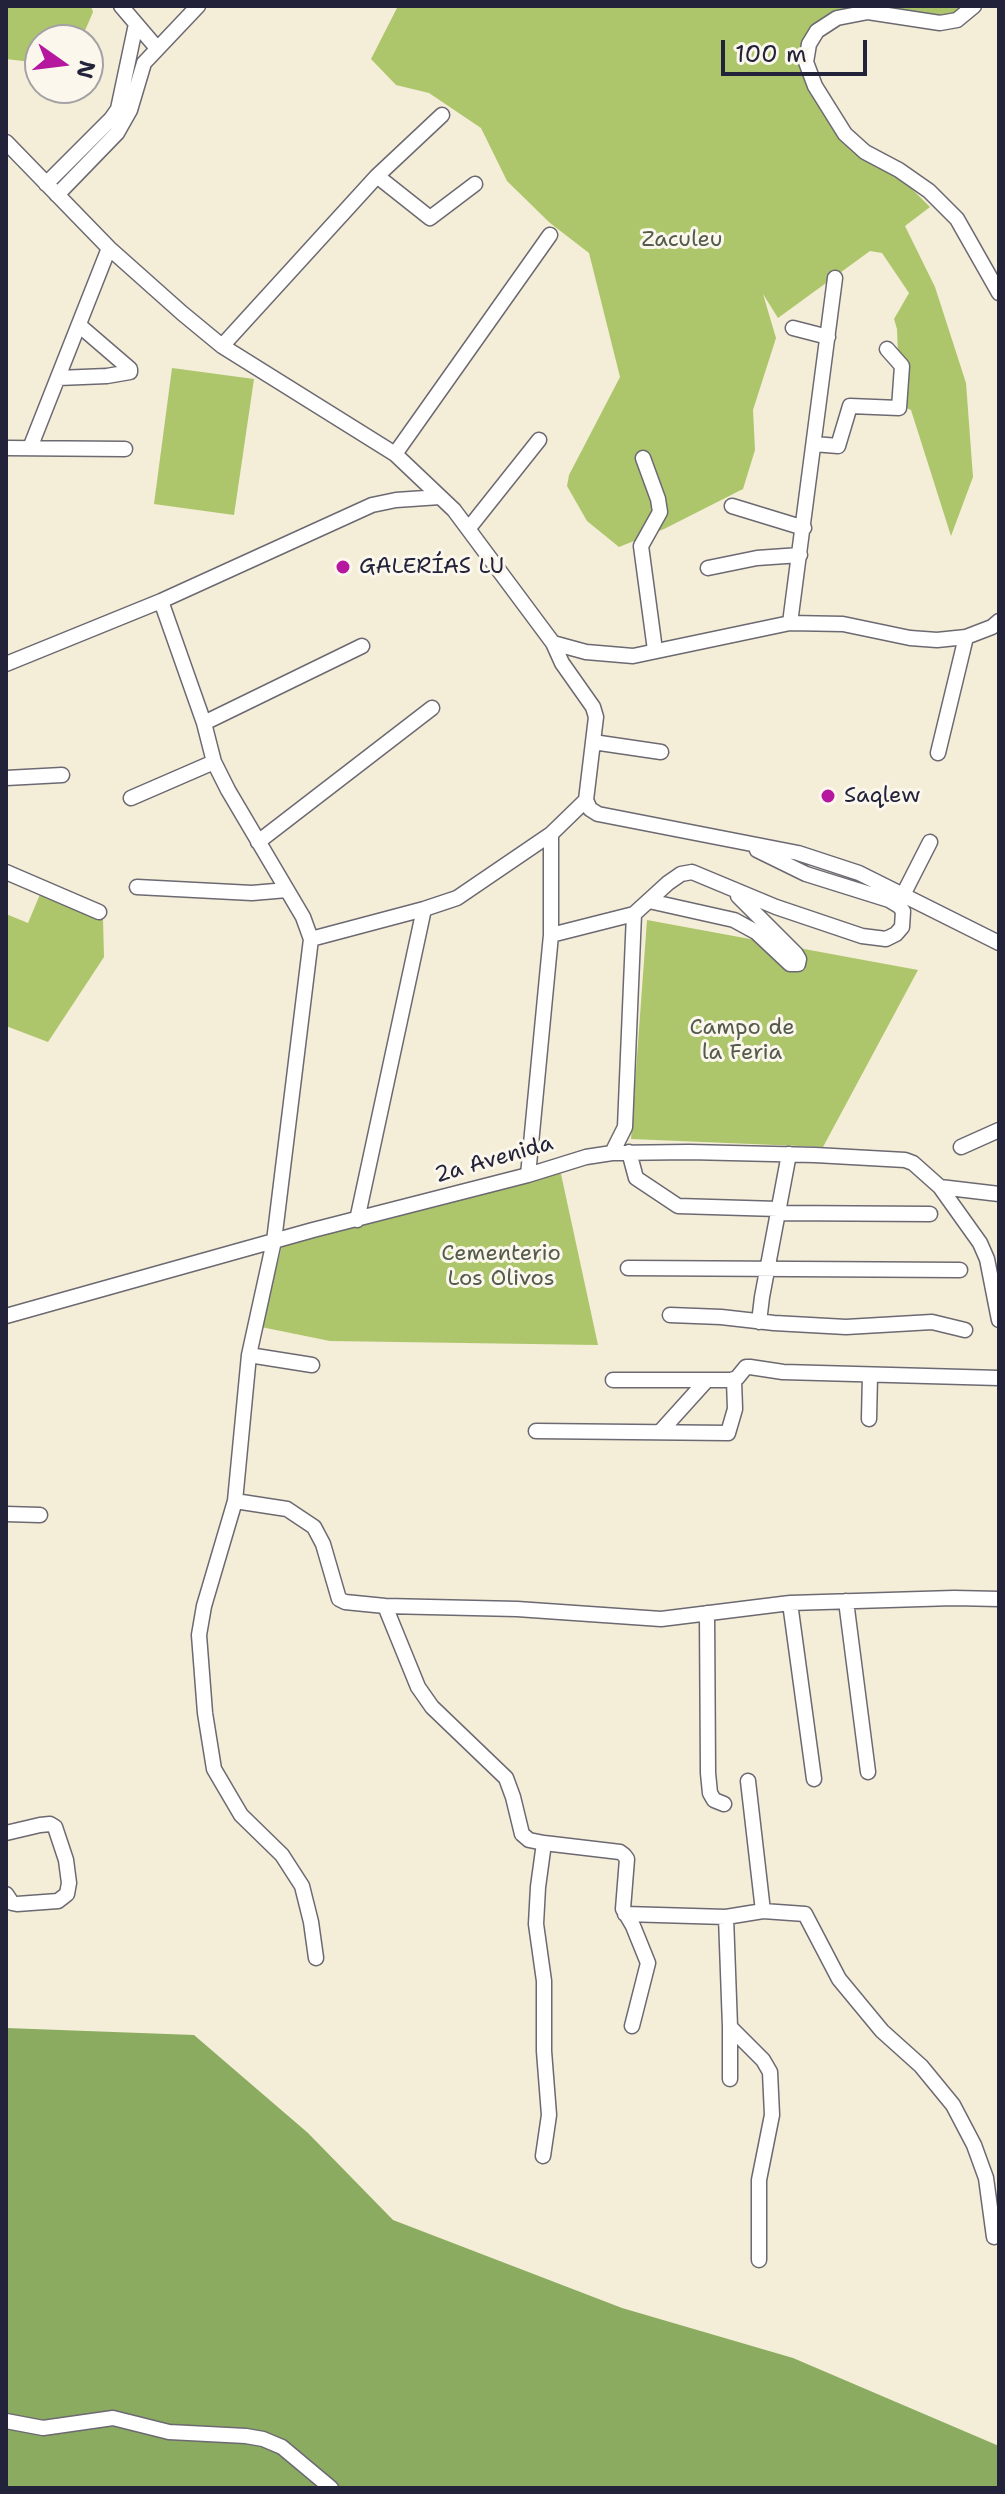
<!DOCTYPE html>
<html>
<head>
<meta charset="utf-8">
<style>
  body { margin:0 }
  #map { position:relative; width:1005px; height:2494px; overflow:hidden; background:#f4edd7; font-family:"Shantell Sans",sans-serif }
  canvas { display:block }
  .frame { position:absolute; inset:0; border:8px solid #22223b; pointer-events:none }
  .north { position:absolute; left:24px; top:24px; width:80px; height:80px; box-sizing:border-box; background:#fbf7ec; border:2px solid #a4a2a5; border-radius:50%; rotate:104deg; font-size:22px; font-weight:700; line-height:32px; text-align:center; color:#22223b }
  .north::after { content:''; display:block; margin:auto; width:28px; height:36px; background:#b5179e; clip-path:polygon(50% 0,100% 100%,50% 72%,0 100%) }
  .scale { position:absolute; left:721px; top:40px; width:146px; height:36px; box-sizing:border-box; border:4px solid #22223b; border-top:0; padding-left:10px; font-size:24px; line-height:28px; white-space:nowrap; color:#22223b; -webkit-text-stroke:6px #fbf7ec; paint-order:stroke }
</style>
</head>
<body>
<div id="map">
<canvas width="1005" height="2494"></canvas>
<div class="frame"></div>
<div class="north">N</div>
<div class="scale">100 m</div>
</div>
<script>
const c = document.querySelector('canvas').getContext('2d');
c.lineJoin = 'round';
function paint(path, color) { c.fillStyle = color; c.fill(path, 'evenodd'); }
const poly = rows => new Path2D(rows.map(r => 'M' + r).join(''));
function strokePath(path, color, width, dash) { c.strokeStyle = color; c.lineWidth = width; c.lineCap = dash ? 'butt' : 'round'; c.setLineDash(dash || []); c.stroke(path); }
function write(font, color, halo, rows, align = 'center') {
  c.font = font + ' "Shantell Sans",sans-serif'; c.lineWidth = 6; c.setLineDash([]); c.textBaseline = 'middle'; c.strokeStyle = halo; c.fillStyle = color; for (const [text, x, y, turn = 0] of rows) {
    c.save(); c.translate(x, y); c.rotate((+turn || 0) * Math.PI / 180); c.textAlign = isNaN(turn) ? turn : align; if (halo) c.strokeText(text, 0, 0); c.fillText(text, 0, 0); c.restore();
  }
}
paint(poly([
  [6,6,91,6,93,12,81,40,40,40,40,63,6,59],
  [398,6,974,6,957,20,857,14,823,34,808,62,848,143,896,173,930,207,905,226,935,287,966,383,973,477,951,536,911,410,900,405,897,329,894,319,909,293,882,253,870,251,778,318,763,294,776,338,753,410,755,450,743,489,664,529,619,547,587,521,567,486,569,475,620,377,589,253,550,223,507,181,481,128,429,93,396,85,371,59],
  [172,368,254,379,234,515,154,504],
  [41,892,103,919,104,957,48,1042,6,1026,6,914,28,923],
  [647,920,918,970,823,1147,631,1139],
  [557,1173,561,1174,598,1345,330,1341,261,1327,283,1242]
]), '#adc66c');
paint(poly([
  [6,2028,194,2035,308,2133,393,2220,622,2308,793,2358,999,2446,999,2488,6,2488]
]), '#8aab60');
const minor = poly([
  [121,6,156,47],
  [974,6,957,20,940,23,868,12,837,18,817,31,809,44,806,62,815,86,845,134,865,152,899,170,929,191,957,219,999,293],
  [6,142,109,248,182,313,222,346,395,454,454,510,553,643,562,663,593,707,596,717,586,800,590,809,598,814,798,853,859,873,999,943],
  [377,176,430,218,475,184],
  [46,184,111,119,118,109,136,24],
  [57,195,117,133,130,110,144,63,198,6],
  [793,328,828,337],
  [222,346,377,176,442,115],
  [58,378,107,376,130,372,130,369,80,326],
  [814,444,838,446,850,406,899,408,902,366,887,349],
  [6,448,125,449],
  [30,448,109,248],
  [395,454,550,235],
  [643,458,658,499,660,512,641,546,655,650],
  [732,506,804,528],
  [469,528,539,440],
  [708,568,757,558,800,555],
  [161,601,204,723,214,762,228,790,303,917,311,939,274,1241,249,1355,235,1501,204,1606,199,1635,205,1713,214,1769,241,1815,282,1855,302,1886,311,1922,316,1958],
  [790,623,835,278],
  [553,643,586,652,633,656,790,623,843,624,910,638,937,640,966,637,992,627,999,621],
  [6,664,161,601,372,505,396,500,440,497],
  [204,723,362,646],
  [593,742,661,752],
  [938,753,966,637],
  [6,778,62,775],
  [131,798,214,762],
  [258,842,432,708],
  [6,872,99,912],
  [137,887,252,893,287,890],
  [904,893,930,842],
  [649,901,734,920,756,932,790,964,798,964,799,959,796,954,738,896],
  [551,935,634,914,668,883,681,874,692,872,776,907,862,936,886,939,896,934,902,927,903,911,899,906,889,900,806,874,757,850],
  [311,939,424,909,457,898,551,834,586,800],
  [961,1147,999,1130],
  [629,1152,636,1178,678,1206,778,1209],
  [612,1153,625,1127,634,914],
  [528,1175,551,935,551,834],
  [940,1187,999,1194],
  [778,1213,930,1214],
  [357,1220,424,909],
  [628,1268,960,1270],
  [670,1315,721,1317,774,1323,846,1327,932,1322,965,1330],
  [6,1316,313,1230,528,1175,586,1157,612,1153,689,1152,815,1155,905,1160,913,1163,940,1187,980,1243,987,1259,999,1320],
  [759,1322,762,1297,789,1154],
  [249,1355,312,1365],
  [613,1380,731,1380,737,1378,746,1367,750,1367,783,1372,999,1378],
  [869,1419,870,1375],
  [536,1431,728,1433,735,1409,734,1380],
  [660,1432,706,1381],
  [235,1501,287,1509,314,1527,323,1544,339,1599,345,1602,385,1606,517,1609,661,1619,790,1603,954,1598,999,1599],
  [6,1514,40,1515],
  [846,1601,868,1772],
  [790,1603,814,1779],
  [385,1606,418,1687,432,1707,506,1778,513,1797,522,1834,529,1840,544,1843,620,1852,624,1855,627,1859,623,1909,633,1926,648,1963,632,2026],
  [707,1613,708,1773,710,1793,714,1800,724,1804],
  [748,1781,763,1911],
  [6,1833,40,1825,50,1824,55,1827,66,1860,69,1883,67,1894,58,1901,17,1904,12,1903,6,1894],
  [625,1914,726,1917,763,1911,805,1914,839,1979,882,2031,921,2066,953,2105,974,2145,986,2178,994,2237],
  [726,1917,730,2027,763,2060,770,2072,772,2115,759,2180,759,2260],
  [730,2027,730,2079],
  [543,2156,549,2115,544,2051,544,1981,536,1924,538,1887,544,1843],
  [6,2421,43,2428,113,2418,169,2432,246,2436,263,2439,282,2447,331,2488]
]);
strokePath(minor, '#6c6972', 17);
strokePath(minor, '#fff', 14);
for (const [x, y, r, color] of [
  [343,567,8,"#b5179e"],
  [828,796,8,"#b5179e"]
]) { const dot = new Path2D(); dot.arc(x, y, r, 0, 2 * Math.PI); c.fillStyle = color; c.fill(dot); strokePath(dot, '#fbf7ec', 3); }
write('22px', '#535b4c', '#fbf7ec', [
  ["Zaculeu",682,240],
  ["Campo de",742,1028],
  ["la Feria",742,1053],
  ["Cementerio",501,1254],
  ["Los Olivos",501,1279]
]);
write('22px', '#22223b', '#fbf7ec', [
  ["GALERÍAS LU",359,567],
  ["Saqlew",844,796]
], 'left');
write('22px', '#22223b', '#fbf7ec', [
  ["2a Avenida",494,1160,-16]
]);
</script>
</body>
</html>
